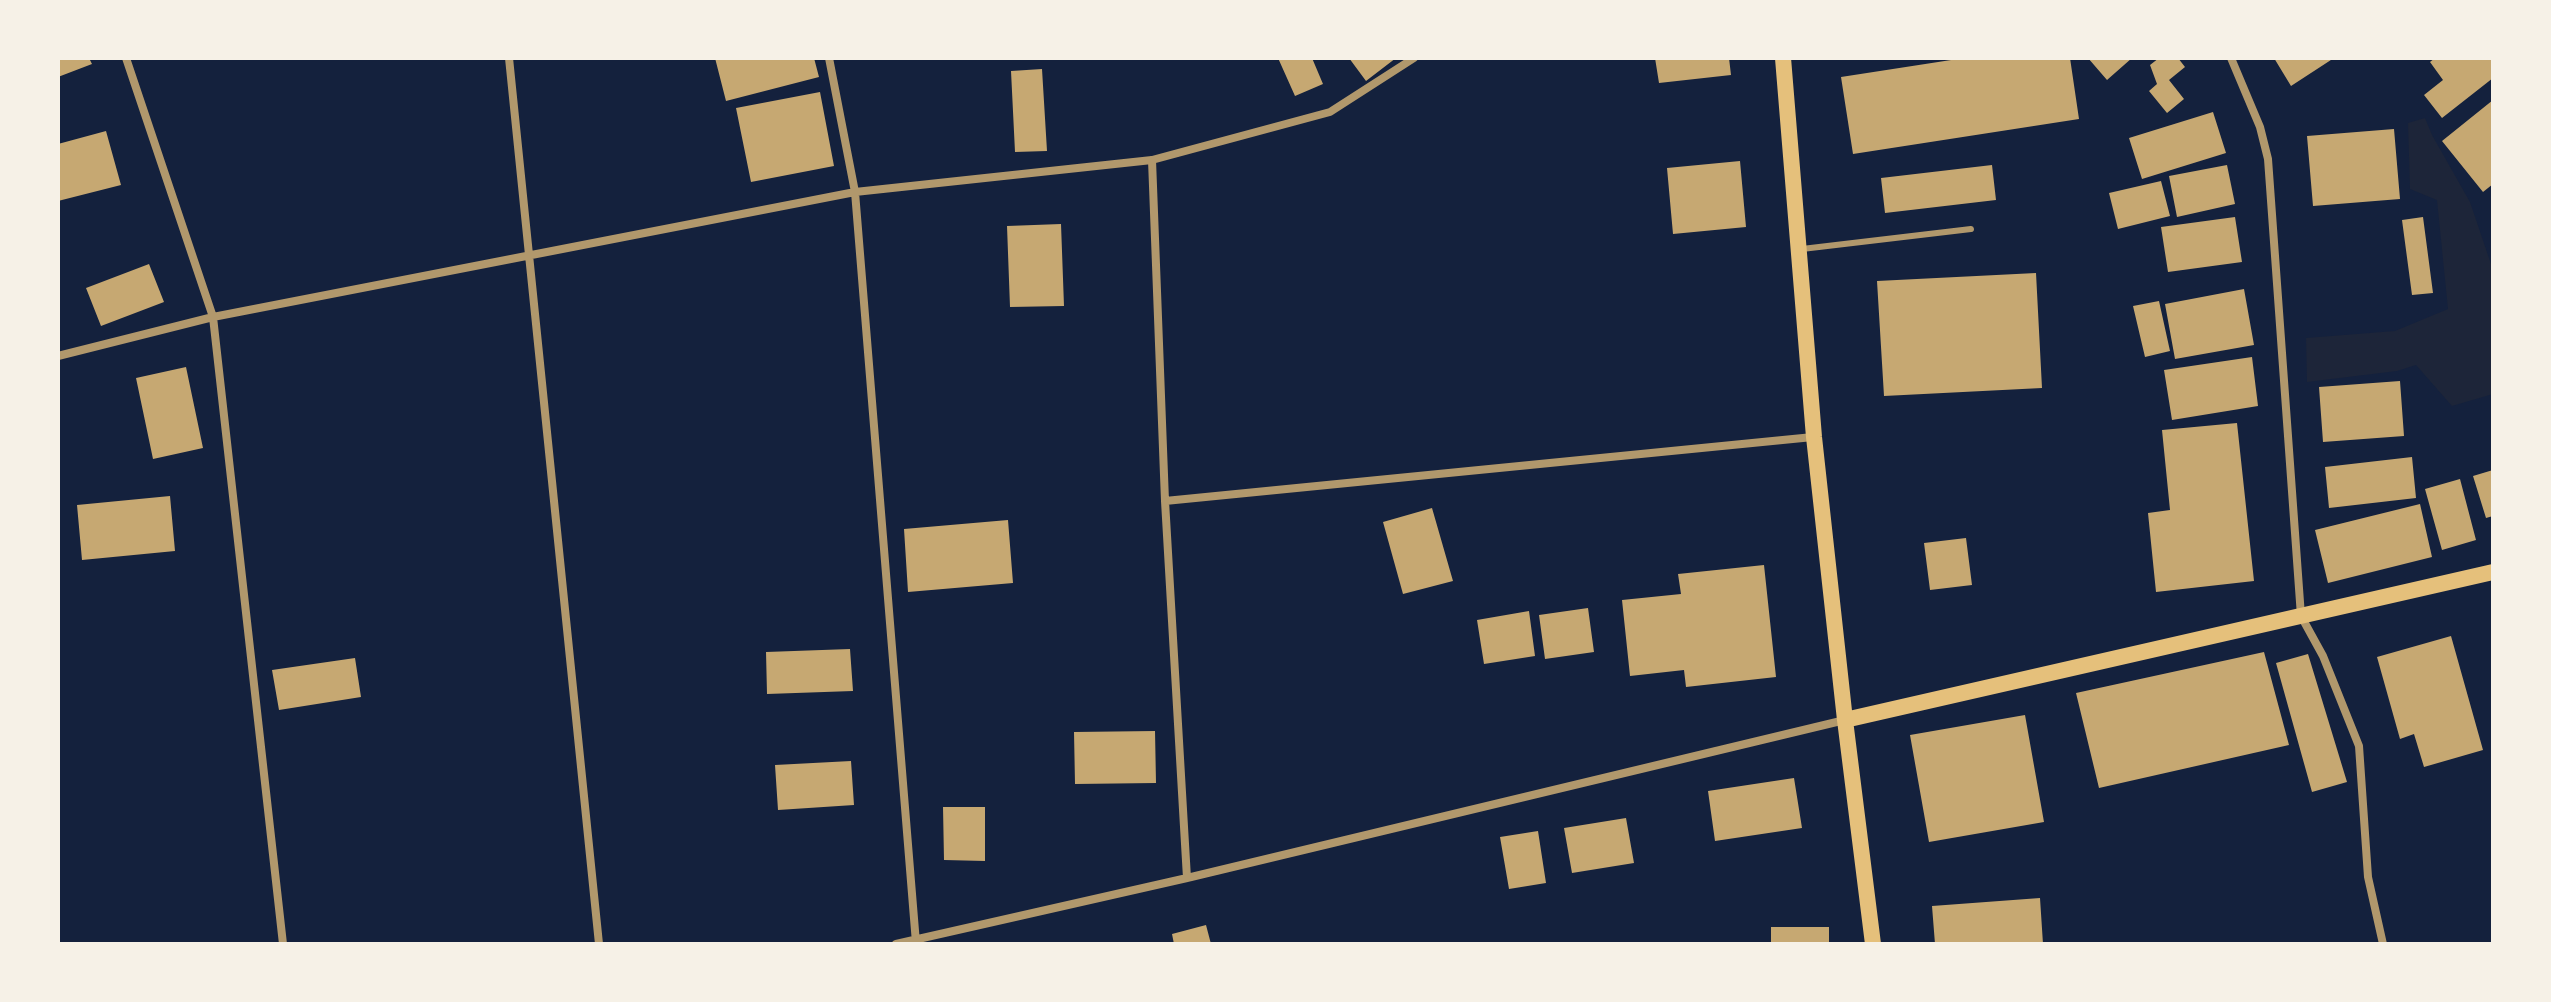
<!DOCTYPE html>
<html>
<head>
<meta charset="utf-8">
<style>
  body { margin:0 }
  #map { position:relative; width:2551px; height:1002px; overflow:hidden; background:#14213d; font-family:"Exo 2",sans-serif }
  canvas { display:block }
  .frame { position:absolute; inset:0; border:60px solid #f6f1e7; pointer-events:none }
</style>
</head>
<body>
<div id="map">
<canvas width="2551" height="1002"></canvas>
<div class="frame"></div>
</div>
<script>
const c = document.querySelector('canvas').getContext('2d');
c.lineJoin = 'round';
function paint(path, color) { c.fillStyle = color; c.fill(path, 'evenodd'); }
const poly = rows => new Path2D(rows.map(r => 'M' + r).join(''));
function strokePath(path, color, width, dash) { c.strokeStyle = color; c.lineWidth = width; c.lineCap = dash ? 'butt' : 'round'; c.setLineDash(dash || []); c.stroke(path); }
paint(poly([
  [2425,118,2432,135,2470,202,2493,270,2493,394,2452,406,2416,365,2397,371,2307,382,2306,338,2395,331,2448,309,2437,200,2410,189,2408,123]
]), '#1d2539');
paint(poly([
  [58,58,89,58,92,64,58,77],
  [715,58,814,58,819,77,726,101],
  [1278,58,1312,58,1323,84,1295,96],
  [1349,58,1396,58,1366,81],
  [1655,58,1729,58,1731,75,1659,83],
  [1964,58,2070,58,2079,119,1853,154,1841,77],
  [2088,58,2132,58,2107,80],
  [2159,58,2178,58,2185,67,2169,80,2184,99,2167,113,2149,91,2157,84,2150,65],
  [2274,58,2334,58,2291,86],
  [2435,58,2493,58,2493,78,2442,118,2424,95,2443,80,2430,62],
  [1042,69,1047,151,1015,152,1011,71],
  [820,92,834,166,751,182,736,108],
  [2493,100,2493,184,2483,192,2442,141],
  [2213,112,2226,153,2142,179,2129,138],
  [2394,129,2400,199,2313,206,2307,136],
  [106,131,121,185,58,201,58,144],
  [1740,161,1746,227,1673,234,1667,168],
  [1992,165,1996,200,1885,213,1881,178],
  [2227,165,2235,204,2177,217,2169,176],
  [2161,181,2170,216,2118,229,2109,193],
  [2235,217,2242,262,2168,272,2161,227],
  [2423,217,2433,293,2412,295,2402,220],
  [1061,224,1064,306,1010,307,1007,226],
  [149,264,164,302,101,326,86,288],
  [2036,273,2042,388,1884,396,1877,281],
  [2244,289,2254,345,2175,359,2165,304],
  [2159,301,2170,351,2145,357,2133,306],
  [2252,357,2258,406,2172,420,2164,370],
  [186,367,203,448,153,459,136,378],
  [2400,381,2404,436,2323,442,2319,387],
  [2237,423,2254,581,2156,592,2148,513,2170,510,2162,430],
  [2412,457,2416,498,2329,508,2325,467],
  [2493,470,2493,516,2486,518,2473,476],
  [2460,479,2476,540,2442,550,2425,489],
  [170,496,175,551,82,560,77,505],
  [2420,504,2432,557,2328,583,2315,530],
  [1432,508,1453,581,1403,594,1383,522],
  [1008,520,1013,583,908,592,904,529],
  [1966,538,1972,585,1930,590,1924,543],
  [1764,565,1776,677,1686,687,1684,670,1630,676,1622,600,1681,594,1678,574],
  [1588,608,1594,652,1545,659,1539,615],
  [1529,611,1535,656,1484,664,1477,620],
  [2451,636,2483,750,2424,767,2414,734,2400,739,2377,657],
  [850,649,853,691,767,694,766,652],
  [2264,652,2289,745,2099,788,2076,693],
  [2308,654,2347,782,2312,792,2276,663],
  [355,658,361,697,279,710,272,670],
  [2025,715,2044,822,1929,842,1910,735],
  [1155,731,1156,783,1075,784,1074,732],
  [851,761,854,805,778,810,775,765],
  [1794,778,1802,828,1715,841,1708,791],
  [943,807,985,807,985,861,944,860],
  [1626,818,1634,863,1572,873,1564,828],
  [1538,831,1546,883,1509,889,1500,837],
  [2040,898,2043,944,1935,944,1932,906],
  [1206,925,1211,944,1174,944,1172,934],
  [1771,927,1829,927,1829,944,1771,944]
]), '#c6a872');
strokePath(poly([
  [1802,249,1971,229]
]), '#b1986c', 6);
strokePath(poly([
  [126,58,213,317,283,944],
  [509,58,599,944],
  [829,58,855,192,916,943],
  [2231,58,2260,127,2268,159,2301,616,2323,656,2359,746,2368,877,2383,944],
  [1152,160,1165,501,1187,878],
  [58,356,213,317,855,192,1152,160,1330,112,1414,58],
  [1165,501,1813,437],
  [896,944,1187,878,1845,720]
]), '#b1986c', 8);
strokePath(poly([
  [1783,58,1814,437,1845,720,1873,944],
  [1845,720,2493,572]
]), '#e5c07b', 16);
</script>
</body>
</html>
